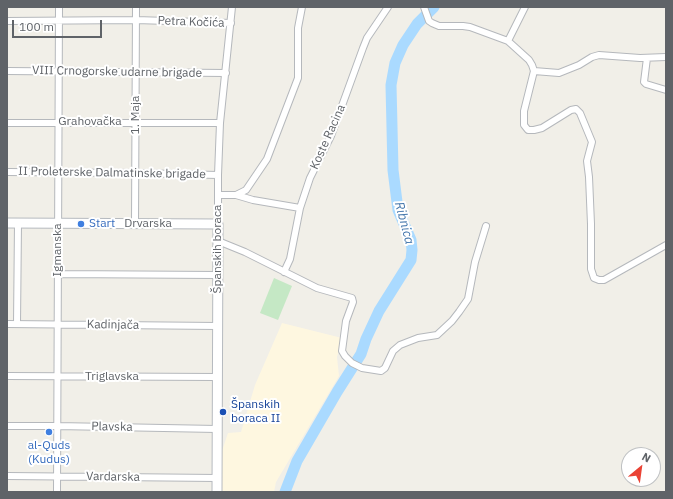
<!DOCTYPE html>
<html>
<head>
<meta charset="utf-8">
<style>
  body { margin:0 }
  #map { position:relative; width:673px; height:499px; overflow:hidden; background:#f1efe8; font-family:"IBM Plex Sans",sans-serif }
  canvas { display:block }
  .frame { position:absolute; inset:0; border:8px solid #5f6368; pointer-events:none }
  .north { position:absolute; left:621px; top:447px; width:40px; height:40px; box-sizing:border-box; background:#fff; border:1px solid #bfc1c3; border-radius:50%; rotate:29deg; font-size:11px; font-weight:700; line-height:16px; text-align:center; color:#5f6368 }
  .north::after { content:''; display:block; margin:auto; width:14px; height:18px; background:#ea4335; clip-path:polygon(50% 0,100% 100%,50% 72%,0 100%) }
  .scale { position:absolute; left:12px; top:20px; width:90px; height:18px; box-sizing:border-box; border:2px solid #5f6368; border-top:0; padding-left:5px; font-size:12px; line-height:14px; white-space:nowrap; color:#5f6368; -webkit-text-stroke:3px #fff; paint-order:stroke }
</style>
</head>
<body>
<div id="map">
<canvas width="673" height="499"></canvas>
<div class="frame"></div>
<div class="north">N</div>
<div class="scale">100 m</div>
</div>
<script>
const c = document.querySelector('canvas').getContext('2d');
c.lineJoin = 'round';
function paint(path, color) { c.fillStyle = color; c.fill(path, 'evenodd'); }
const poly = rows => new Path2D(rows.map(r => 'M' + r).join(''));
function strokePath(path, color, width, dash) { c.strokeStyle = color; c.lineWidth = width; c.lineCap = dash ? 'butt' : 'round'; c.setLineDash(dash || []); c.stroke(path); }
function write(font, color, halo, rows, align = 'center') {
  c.font = font + ' "IBM Plex Sans",sans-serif'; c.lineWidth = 4; c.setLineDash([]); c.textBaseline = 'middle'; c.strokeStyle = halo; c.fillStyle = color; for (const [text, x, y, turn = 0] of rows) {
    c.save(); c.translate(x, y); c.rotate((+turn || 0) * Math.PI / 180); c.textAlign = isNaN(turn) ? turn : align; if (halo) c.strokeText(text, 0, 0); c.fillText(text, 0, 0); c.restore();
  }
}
paint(poly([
  [282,323,342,338,337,357,339,376,276,482,274,492,221,492,221,454,228,433,241,432,255,385]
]), '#fef7e0');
paint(poly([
  [274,278,292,286,278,320,260,313]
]), '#c5e8c5');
strokePath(poly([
  [285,492,297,461,337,392,361,354,366,339,379,311,411,260,412,250,411,240,398,210,393,170,391,85,395,63,403,45,417,24,434,7]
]), '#aadaff', 11);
const street = poly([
  [424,7,429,21,432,23,439,26,463,26,470,27,508,41,529,60,532,65,534,71,524,111,524,125,528,130,534,130,542,128,571,110,576,109,580,113,592,142,587,161,589,177,591,224,591,269,594,278,599,280,604,280,666,245],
  [7,21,136,20,231,23],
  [508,41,525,7],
  [647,58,644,82,646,84,666,90],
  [7,71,226,73],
  [534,71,559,73,579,65,592,57,599,55,640,58,666,57],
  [7,123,220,123],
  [7,172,135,173,218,175],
  [218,195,236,195,246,190,267,159,298,78,298,28,302,7],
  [236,195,253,200,300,208],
  [135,223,136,7],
  [218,224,218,175,220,123,232,7],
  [218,241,245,252,317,288,352,298,353,302,346,321,342,351,345,356,352,363,362,368,381,371,385,368,393,351,400,345,418,338,437,335,452,321,459,312,468,299,475,262,486,226],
  [284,272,290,259,300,208,310,178,331,136,363,48,367,38,388,7],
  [58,274,217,275],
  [7,324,218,326],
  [17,324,18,223],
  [7,376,217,377],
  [7,426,57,426,217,429],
  [7,476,218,478],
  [57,492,59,7]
]);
const secondary = poly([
  [7,223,218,224,217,492]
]);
strokePath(street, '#b5b8bc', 8);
strokePath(secondary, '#b6babf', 11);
strokePath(street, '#fff', 6);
strokePath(secondary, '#fff', 9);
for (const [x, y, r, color] of [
  [81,224,4,"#3f7fe0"],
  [223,412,4,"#1a4fb4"],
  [49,432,4,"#3f7fe0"]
]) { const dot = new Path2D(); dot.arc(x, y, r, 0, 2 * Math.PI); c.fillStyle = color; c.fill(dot); strokePath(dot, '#fff', 1.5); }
write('12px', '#5f6368', '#fff', [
  ["Petra Kočića",191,22,2],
  ["VIII Crnogorske udarne brigade",117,72,1],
  ["1. Maja",136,115,-90],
  ["Grahovačka",90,122],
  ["Koste Racina",328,137,-66],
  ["II Proleterske Dalmatinske brigade",112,173,1],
  ["Drvarska",148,224],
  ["Španskih boraca",218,249,-90],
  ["Igmanska",58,250,-90],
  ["Kadinjača",113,325,1],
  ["Triglavska",112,377],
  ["Plavska",112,427,1],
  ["Vardarska",113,477,1]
]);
write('12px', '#366cbe', '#fff', [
  ["Start",89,224],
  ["al-Quds",49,446,"center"],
  ["(Kudus)",49,460,"center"]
], 'left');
write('12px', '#164399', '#fff', [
  ["Španskih",231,405],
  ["boraca II",231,419]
], 'left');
write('italic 13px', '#4174aa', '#fff', [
  ["Ribnica",404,223,75]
]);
</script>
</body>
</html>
